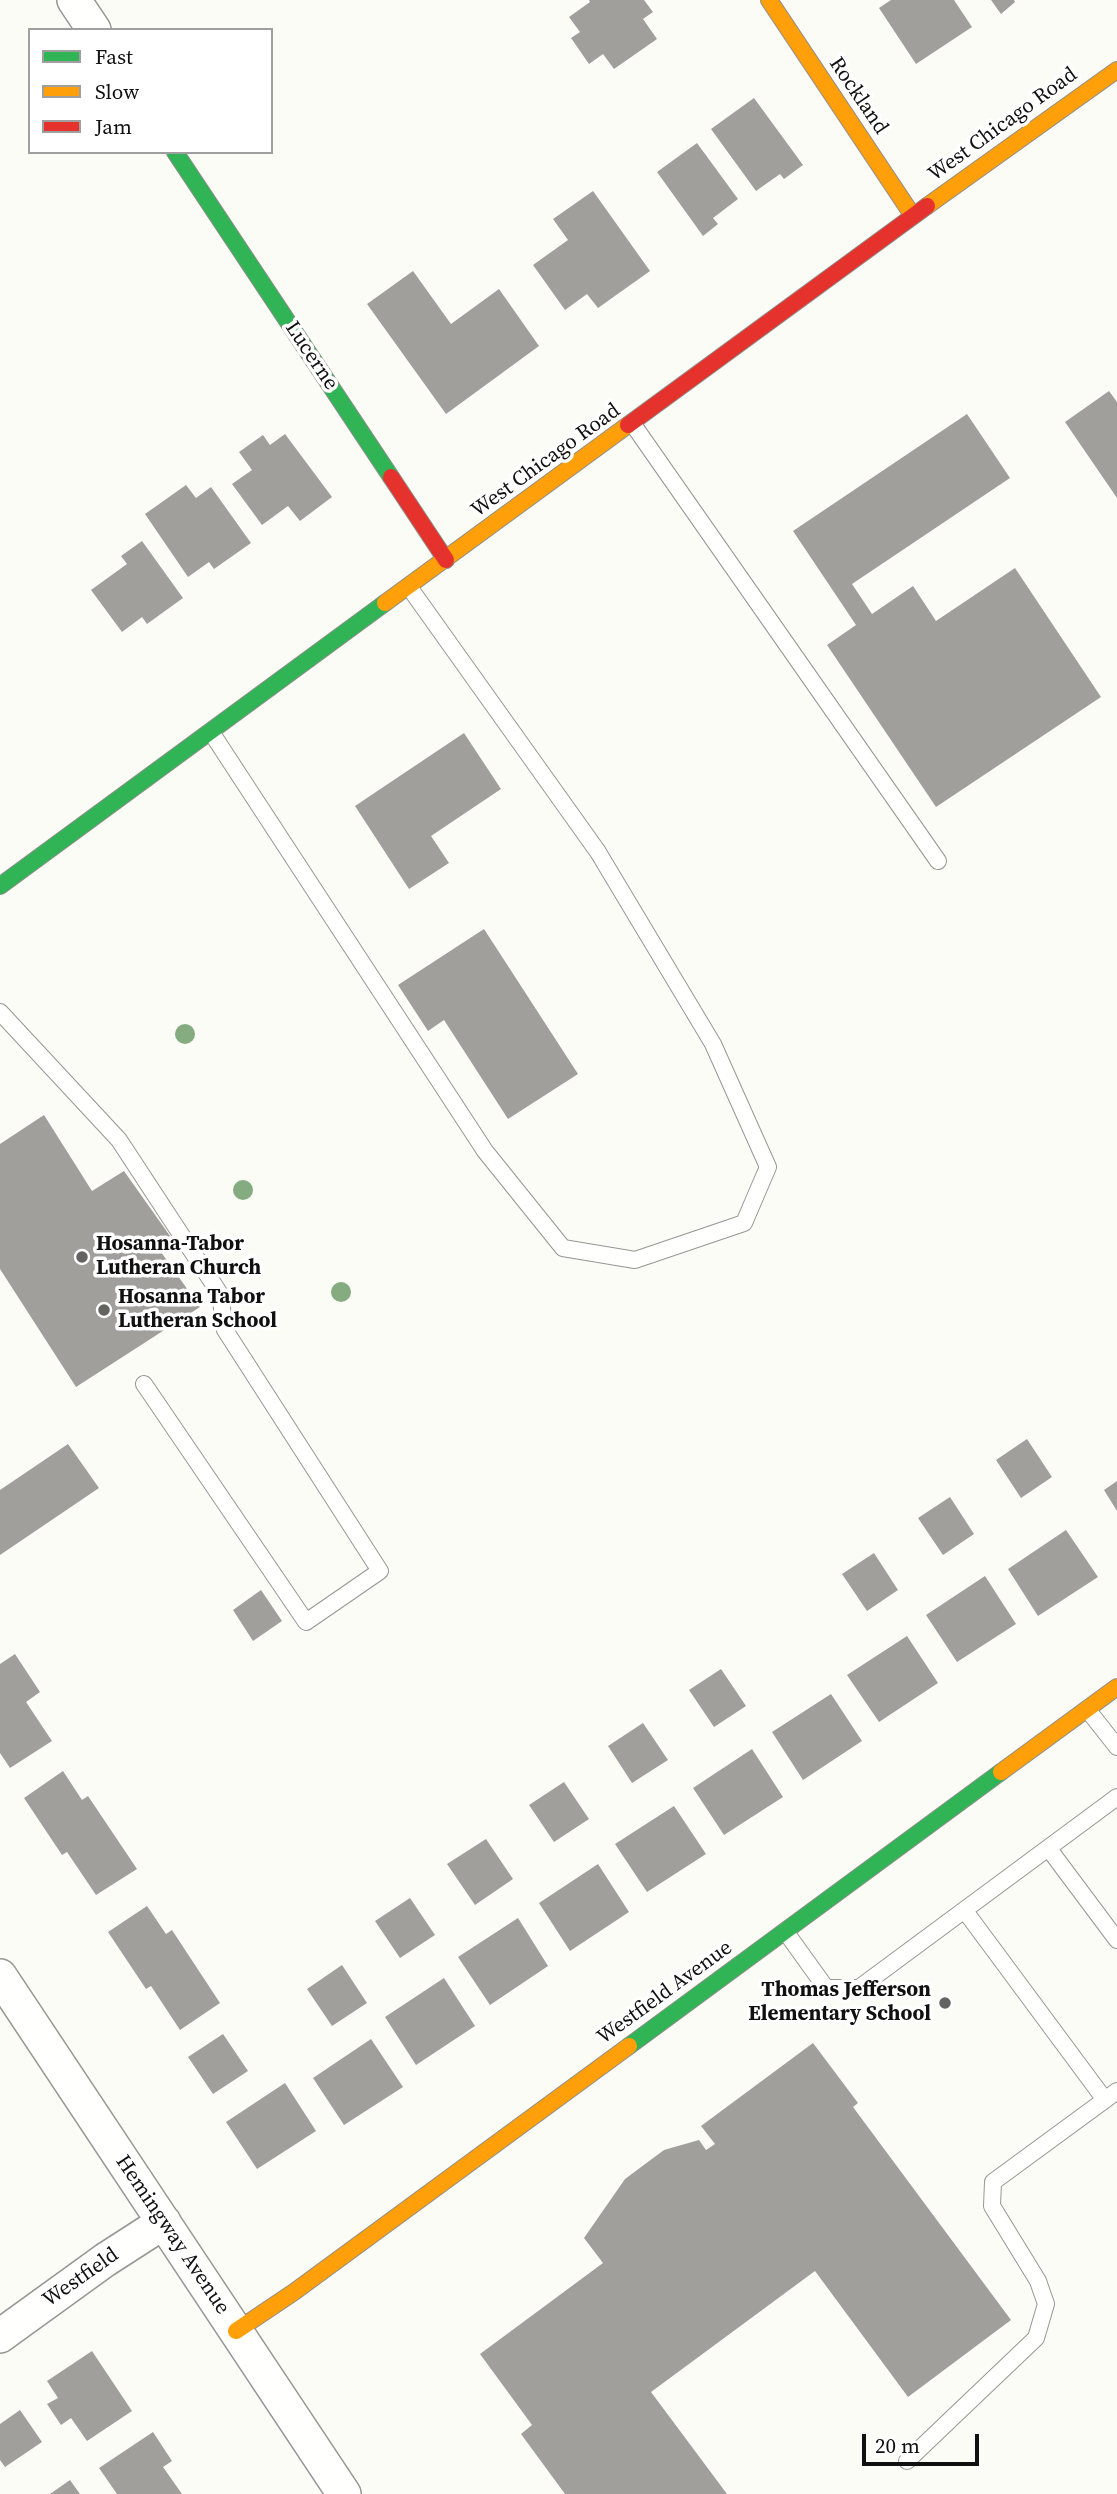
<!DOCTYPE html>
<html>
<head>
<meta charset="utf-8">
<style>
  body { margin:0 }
  #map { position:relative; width:1117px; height:2494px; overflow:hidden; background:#fcfcf6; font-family:"Source Serif 4",serif }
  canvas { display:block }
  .legend { position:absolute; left:28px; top:28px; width:245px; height:126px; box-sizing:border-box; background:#fff; border:2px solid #9f9f9f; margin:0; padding:9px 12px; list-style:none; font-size:21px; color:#101010 }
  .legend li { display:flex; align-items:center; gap:14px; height:35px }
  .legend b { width:35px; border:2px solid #9f9f9f }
  .scale { position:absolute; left:862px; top:2434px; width:117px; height:32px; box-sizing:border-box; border:4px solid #101010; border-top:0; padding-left:9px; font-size:21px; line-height:24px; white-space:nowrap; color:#101010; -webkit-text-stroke:5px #fff; paint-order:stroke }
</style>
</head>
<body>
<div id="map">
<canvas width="1117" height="2494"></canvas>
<ul class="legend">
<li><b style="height:9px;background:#30b455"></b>Fast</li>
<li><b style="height:9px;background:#ff9f0a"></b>Slow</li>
<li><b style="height:9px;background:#e5322d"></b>Jam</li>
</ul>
<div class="scale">20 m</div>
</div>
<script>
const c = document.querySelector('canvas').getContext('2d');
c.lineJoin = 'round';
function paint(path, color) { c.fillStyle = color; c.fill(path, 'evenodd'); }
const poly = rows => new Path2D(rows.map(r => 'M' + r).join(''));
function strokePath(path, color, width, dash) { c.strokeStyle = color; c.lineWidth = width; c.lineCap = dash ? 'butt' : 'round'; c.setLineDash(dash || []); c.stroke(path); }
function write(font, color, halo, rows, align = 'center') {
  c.font = font + ' "Source Serif 4",serif'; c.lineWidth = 7; c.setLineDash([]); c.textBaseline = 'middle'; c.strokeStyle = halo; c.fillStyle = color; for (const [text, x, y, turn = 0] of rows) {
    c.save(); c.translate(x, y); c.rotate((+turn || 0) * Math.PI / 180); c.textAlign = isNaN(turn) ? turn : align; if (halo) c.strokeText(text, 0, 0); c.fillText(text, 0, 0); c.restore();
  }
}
paint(poly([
  [589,0,644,0,653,12,643,19,657,39,614,69,603,54,589,64,571,38,580,32,569,17,590,2],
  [891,0,954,0,972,27,916,64,879,8],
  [991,0,1014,0,1015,2,1001,14],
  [754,98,803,165,784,179,780,174,756,191,711,129],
  [697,143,738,199,713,218,718,224,703,236,657,172],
  [593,191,650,271,598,308,587,294,565,310,533,265,568,240,553,219],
  [413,271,451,324,499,289,539,346,446,414,367,304],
  [1109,391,1117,402,1117,498,1065,422],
  [967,414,1010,478,852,584,872,614,913,586,936,621,1015,568,1101,697,936,807,827,645,856,625,793,531],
  [285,434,332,497,300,521,288,506,262,525,232,484,252,470,239,452,263,435,270,445],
  [186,485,196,498,211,487,251,543,214,569,209,562,188,577,145,514],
  [142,541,183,598,147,624,142,617,122,632,91,590,127,564,121,556],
  [464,733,501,789,431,836,449,863,409,889,355,806],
  [484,929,578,1074,508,1119,444,1020,428,1031,398,985],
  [44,1115,92,1191,124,1171,170,1236,156,1245,200,1307,76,1387,0,1269,0,1144],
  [1027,1439,1052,1477,1021,1498,996,1460],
  [68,1444,99,1488,0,1555,0,1490],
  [1117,1481,1117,1511,1104,1490],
  [950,1497,974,1534,943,1555,918,1518],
  [1066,1530,1098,1577,1038,1616,1008,1569],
  [874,1553,898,1590,867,1611,842,1574],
  [985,1576,1016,1624,957,1662,926,1615],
  [261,1590,282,1621,253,1641,233,1610],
  [907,1636,938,1683,879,1722,847,1675],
  [15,1654,40,1692,26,1702,52,1741,10,1768,0,1753,0,1664],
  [721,1669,746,1706,714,1727,689,1690],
  [831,1694,862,1741,803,1780,772,1732],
  [643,1723,668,1760,632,1783,608,1746],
  [752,1749,783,1797,724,1835,693,1788],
  [63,1771,82,1800,88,1796,137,1869,96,1895,67,1852,62,1855,24,1798],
  [564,1782,589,1819,554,1842,529,1805],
  [674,1806,706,1854,647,1892,615,1844],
  [486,1839,513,1879,475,1905,447,1864],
  [598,1864,629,1912,570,1951,539,1903],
  [410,1898,435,1935,400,1958,375,1921],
  [147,1906,166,1934,172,1930,220,2003,180,2030,151,1986,146,1989,108,1932],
  [518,1918,548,1966,490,2005,458,1957],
  [342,1965,367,2003,332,2026,307,1989],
  [444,1978,475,2026,416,2065,385,2017],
  [223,2034,248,2071,213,2094,188,2057],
  [371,2039,403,2087,344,2125,313,2078],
  [813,2043,858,2103,853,2107,1011,2320,908,2397,815,2271,651,2392,727,2494,565,2494,521,2434,532,2425,480,2354,603,2263,584,2238,625,2179,664,2150,699,2140,706,2150,715,2144,701,2126],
  [285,2083,316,2131,257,2169,226,2122],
  [92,2351,132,2411,87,2441,71,2418,61,2425,47,2404,58,2398,47,2381],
  [20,2410,42,2442,5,2467,0,2460,0,2424],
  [153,2432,172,2461,163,2467,182,2494,117,2494,99,2468],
  [70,2480,80,2494,50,2494]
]), '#a09f9b');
const lane = poly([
  [632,423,938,861],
  [211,732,485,1151,563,1248,635,1260,744,1223,768,1167,713,1044,598,852,409,587],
  [0,1012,119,1140,220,1294,225,1330,380,1571,306,1622,144,1384],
  [1087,1709,1117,1747],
  [1049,1849,1117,1940],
  [965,1911,1105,2100],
  [785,1931,826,1988,859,1988,1117,1797],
  [907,2461,1036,2338,1046,2304,1038,2281,992,2206,993,2182,1117,2091]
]);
const street = poly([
  [74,0,94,30],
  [0,1976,344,2494],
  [0,2336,105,2260,164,2222]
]);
const fast = poly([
  [175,152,391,477],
  [0,886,385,603],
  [629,2046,1001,1772]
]);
const slow = poly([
  [769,0,913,216],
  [927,206,1117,70],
  [385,603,628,425],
  [1001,1772,1117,1687],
  [236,2331,294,2292,629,2046]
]);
const jam = poly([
  [628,425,927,206],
  [391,477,446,560]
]);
strokePath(lane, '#969694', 18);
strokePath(street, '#969694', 36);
strokePath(fast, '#8d8d8a', 18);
strokePath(slow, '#8d8d8a', 18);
strokePath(jam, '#8d8d8a', 18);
strokePath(lane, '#fffffe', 16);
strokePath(street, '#fffffe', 33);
strokePath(fast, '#30b455', 16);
strokePath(slow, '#ff9f0a', 16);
strokePath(jam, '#e5322d', 16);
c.fillStyle = '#85ab80';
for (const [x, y] of [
  [185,1034],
  [243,1190],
  [341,1292]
]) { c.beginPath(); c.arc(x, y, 10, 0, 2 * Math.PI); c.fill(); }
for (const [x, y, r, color] of [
  [82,1257,7,"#636360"],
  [104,1310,7,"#636360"],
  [945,2003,7,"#636360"]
]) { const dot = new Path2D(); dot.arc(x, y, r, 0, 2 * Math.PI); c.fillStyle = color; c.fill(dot); strokePath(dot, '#fff', 2.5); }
write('21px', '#101010', '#fff', [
  ["Rockland",858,96,56],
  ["West Chicago Road",1003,125,-36],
  ["Lucerne",311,356,56],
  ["West Chicago Road",546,461,-36],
  ["Westfield Avenue",665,1993,-36],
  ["Hemingway Avenue",172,2235,56],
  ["Westfield",81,2278,-35]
]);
write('bold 21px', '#101010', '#fff', [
  ["Hosanna-Tabor",96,1245],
  ["Lutheran Church",96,1269],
  ["Hosanna Tabor",118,1298],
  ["Lutheran School",118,1322],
  ["Thomas Jefferson",931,1991,"right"],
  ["Elementary School",931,2015,"right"]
], 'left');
</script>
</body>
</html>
